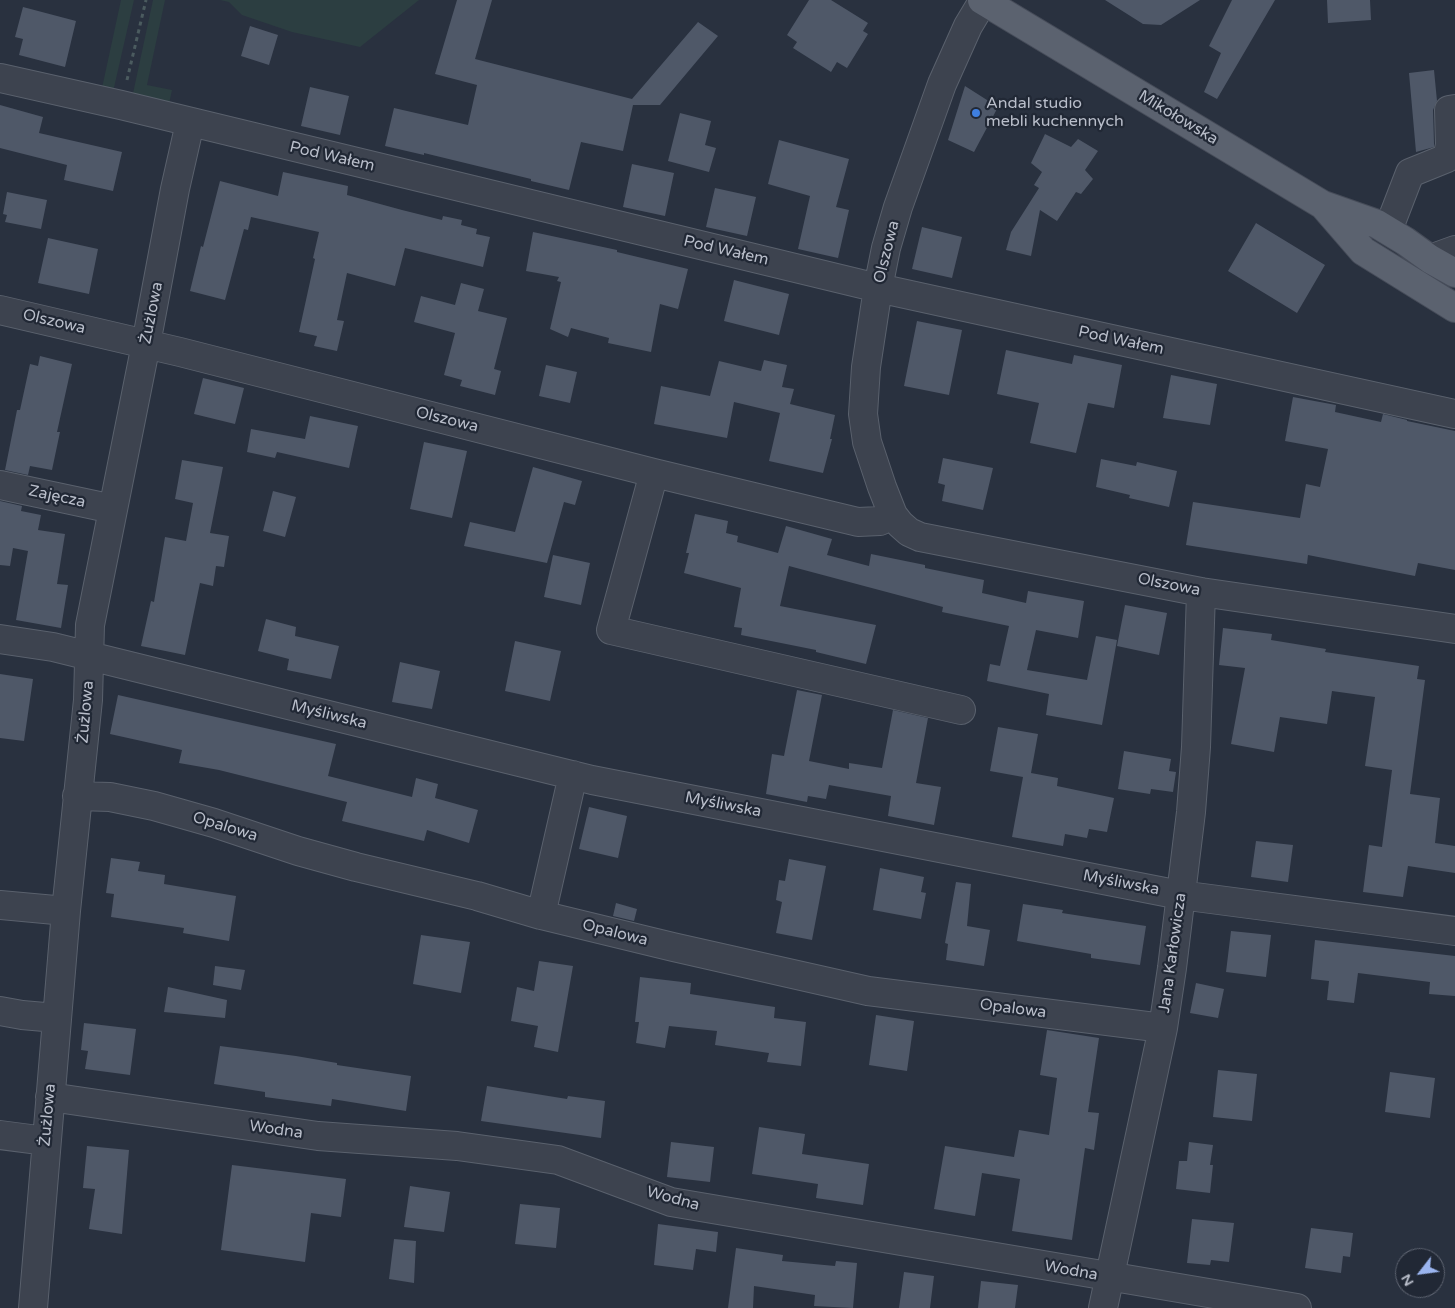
<!DOCTYPE html>
<html>
<head>
<meta charset="utf-8">
<style>
  body { margin:0 }
  #map { position:relative; width:1455px; height:1308px; overflow:hidden; background:#29313f; font-family:"Varela Round",sans-serif }
  canvas { display:block }
  .north { position:absolute; left:1395px; top:1248px; width:50px; height:50px; box-sizing:border-box; background:#212835; border:1px solid #5e6471; border-radius:50%; rotate:240deg; font-size:14px; font-weight:700; line-height:20px; text-align:center; color:#b9beca }
  .north::after { content:''; display:block; margin:auto; width:18px; height:22px; background:#9ab4ee; clip-path:polygon(50% 0,100% 100%,50% 72%,0 100%) }
</style>
</head>
<body>
<div id="map">
<canvas width="1455" height="1308"></canvas>
<div class="north">N</div>
</div>
<script>
const c = document.querySelector('canvas').getContext('2d');
c.lineJoin = 'round';
function paint(path, color) { c.fillStyle = color; c.fill(path, 'evenodd'); }
const poly = rows => new Path2D(rows.map(r => 'M' + r).join(''));
function strokePath(path, color, width, dash) { c.strokeStyle = color; c.lineWidth = width; c.lineCap = dash ? 'butt' : 'round'; c.setLineDash(dash || []); c.stroke(path); }
function write(font, color, halo, rows, align = 'center') {
  c.font = font + ' "Varela Round",sans-serif'; c.lineWidth = 4.5; c.setLineDash([]); c.textBaseline = 'middle'; c.strokeStyle = halo; c.fillStyle = color; for (const [text, x, y, turn = 0] of rows) {
    c.save(); c.translate(x, y); c.rotate((+turn || 0) * Math.PI / 180); c.textAlign = isNaN(turn) ? turn : align; if (halo) c.strokeText(text, 0, 0); c.fillText(text, 0, 0); c.restore();
  }
}
paint(poly([
  [121,0,134,0,113,92,102,88],
  [153,0,165,0,147,85,172,90,169,104,132,98],
  [220,0,419,0,360,47,292,32,242,15,229,2]
]), '#2c3e41');
paint(poly([
  [457,0,492,0,475,59,632,99,698,22,718,36,660,105,633,105,623,151,581,142,569,190,531,181,531,179,424,153,424,155,385,146,394,108,468,125,477,85,435,74],
  [809,0,831,0,868,23,863,31,868,34,847,68,837,62,831,72,793,48,797,42,787,35],
  [1105,0,1200,0,1161,25,1143,24],
  [1232,0,1275,0,1217,99,1204,92,1221,53,1209,46],
  [1327,0,1370,0,1371,20,1328,23],
  [23,7,76,21,65,67,19,55,23,39,15,37],
  [250,26,278,35,269,65,241,56],
  [1434,70,1437,101,1433,110,1434,143,1434,147,1416,152,1409,73],
  [965,86,998,107,974,152,948,140],
  [310,87,349,96,340,135,301,126],
  [0,105,43,117,39,133,122,152,113,191,64,180,67,165,0,148],
  [680,113,711,121,705,145,716,148,709,172,668,161],
  [1045,134,1071,147,1078,139,1098,151,1085,170,1093,179,1081,194,1076,192,1057,221,1040,210,1031,256,1006,250,1011,232,1039,188,1034,185,1042,172,1031,163],
  [779,140,849,159,836,207,849,210,838,258,798,249,810,196,768,184],
  [632,164,674,173,665,216,623,207],
  [283,172,348,186,347,195,402,210,442,220,443,216,462,220,461,225,477,229,476,234,490,237,483,267,405,248,395,286,347,273,337,320,344,321,337,351,314,346,317,336,299,332,315,259,313,258,319,232,251,217,248,230,244,229,225,300,190,291,201,246,203,247,220,181,278,196],
  [715,188,756,197,747,236,706,227],
  [7,192,47,200,41,229,5,222,7,215,3,214],
  [1256,223,1325,265,1297,313,1228,271],
  [922,227,962,237,952,278,912,269],
  [533,232,617,250,617,252,688,269,678,309,660,304,651,352,608,343,609,338,571,328,568,337,550,329,561,282,557,281,559,277,526,271],
  [48,238,98,249,89,294,38,283],
  [734,280,789,294,779,335,724,321],
  [461,283,484,289,478,311,507,318,494,369,501,371,495,395,460,386,462,380,444,375,455,333,414,322,421,296,455,305],
  [917,321,962,330,949,395,904,386],
  [1006,350,1072,364,1074,355,1122,365,1114,408,1088,403,1076,453,1030,443,1039,403,997,394],
  [40,356,72,364,57,432,60,432,52,470,30,466,28,475,5,470,17,410,20,410,30,364,38,366],
  [764,360,787,365,782,387,794,389,790,404,835,415,830,439,832,439,823,473,769,461,780,413,734,402,727,438,654,424,661,386,710,396,719,361,761,371],
  [546,365,577,372,570,403,539,396],
  [1171,375,1217,384,1210,425,1163,418],
  [203,378,244,388,235,424,194,414],
  [1293,397,1336,405,1335,412,1381,422,1383,414,1407,420,1407,421,1455,431,1455,570,1418,563,1415,576,1308,555,1307,564,1186,545,1193,502,1300,518,1306,484,1320,487,1328,449,1285,441],
  [310,416,358,426,349,468,277,452,275,458,247,452,251,429,305,439],
  [424,442,467,451,452,518,410,509],
  [943,458,993,468,983,510,942,501,945,485,938,483],
  [1101,459,1136,466,1137,462,1177,471,1169,507,1129,498,1130,495,1096,487],
  [182,460,223,467,210,533,229,536,224,567,216,566,213,586,200,583,185,655,141,646,151,601,154,602,165,537,186,541,193,503,175,499],
  [533,467,582,481,575,505,564,502,547,563,464,546,470,522,515,532],
  [273,491,296,497,285,537,263,531],
  [0,501,22,506,21,511,41,515,38,530,65,534,57,584,68,585,61,628,16,620,28,551,13,548,10,566,0,565],
  [695,514,728,521,726,533,738,536,737,542,778,553,786,526,832,539,827,555,869,566,871,554,925,565,925,568,984,580,982,593,1026,603,1028,591,1084,601,1078,638,1036,630,1027,670,1087,680,1096,636,1117,640,1102,725,1046,715,1049,694,987,681,990,664,1000,666,1009,626,942,612,943,607,789,566,780,606,876,625,866,664,816,652,816,650,741,635,742,628,734,627,741,588,684,573,689,553,686,553],
  [553,555,590,563,581,605,544,597],
  [1125,605,1167,613,1159,655,1117,646],
  [266,619,296,627,295,636,339,646,331,679,287,670,289,659,258,651],
  [1223,628,1272,634,1271,640,1326,649,1325,652,1419,666,1417,679,1425,680,1410,794,1440,798,1435,843,1455,846,1455,873,1408,866,1403,897,1363,892,1369,845,1382,847,1392,770,1365,766,1375,697,1332,691,1327,724,1280,717,1274,752,1231,744,1245,668,1219,665],
  [515,641,561,651,550,701,505,691],
  [400,662,440,671,432,709,392,702],
  [0,674,33,679,24,741,0,738],
  [797,690,822,695,809,761,849,769,849,763,882,768,893,710,928,718,916,783,941,787,934,825,888,816,891,796,829,785,826,799,808,796,807,802,766,794,772,754,784,756],
  [118,695,336,744,328,776,412,797,416,778,438,784,435,798,478,810,469,843,427,830,424,841,342,821,347,802,219,770,179,763,182,750,110,734],
  [998,727,1038,734,1031,773,1058,778,1057,786,1114,798,1107,832,1089,829,1087,838,1065,834,1063,846,1012,837,1023,777,990,771],
  [1124,751,1171,759,1169,771,1176,772,1173,792,1151,789,1150,794,1118,789],
  [589,807,627,816,618,858,579,849],
  [1256,841,1293,845,1288,882,1251,877],
  [111,858,140,862,138,871,165,875,164,884,236,896,229,941,183,933,184,928,111,917,114,894,106,893],
  [789,859,826,866,812,940,776,933,782,902,776,900,779,880,785,881],
  [880,868,924,877,921,892,926,893,921,919,873,910],
  [956,882,971,884,967,926,990,930,984,966,946,960,948,944,945,943],
  [616,903,637,909,634,921,613,916],
  [1023,904,1063,910,1062,913,1146,926,1140,965,1091,958,1091,954,1017,941],
  [1231,931,1271,935,1266,977,1226,972],
  [421,935,470,942,461,993,413,984],
  [1315,940,1455,956,1455,996,1429,994,1430,982,1358,973,1354,1003,1327,1000,1329,981,1311,979],
  [539,961,573,966,558,1052,534,1047,538,1026,511,1021,517,987,534,991],
  [215,966,245,970,241,990,213,985],
  [640,977,691,983,690,994,775,1007,774,1018,806,1022,801,1066,767,1062,769,1053,715,1045,717,1031,669,1026,665,1048,636,1043,639,1022,635,1022],
  [1196,983,1224,989,1218,1018,1190,1013],
  [168,987,227,1000,225,1018,164,1012],
  [876,1015,914,1021,907,1071,869,1065],
  [84,1023,136,1029,130,1075,85,1069,88,1051,81,1050],
  [1047,1030,1099,1038,1088,1112,1099,1113,1094,1150,1085,1148,1072,1240,1012,1231,1020,1179,982,1173,975,1216,934,1209,945,1146,1014,1157,1019,1130,1049,1135,1057,1078,1040,1075],
  [220,1046,296,1056,337,1063,337,1065,411,1076,406,1111,332,1099,331,1106,265,1097,265,1092,214,1084],
  [1218,1070,1257,1074,1252,1121,1213,1117],
  [1390,1072,1435,1078,1430,1118,1385,1112],
  [487,1086,567,1099,568,1096,605,1101,601,1138,481,1121],
  [759,1127,805,1134,802,1154,869,1164,863,1205,816,1198,818,1184,752,1174],
  [671,1142,714,1147,710,1182,667,1177],
  [1189,1142,1213,1145,1210,1165,1213,1165,1210,1193,1176,1189,1179,1161,1187,1161],
  [87,1146,129,1150,122,1234,89,1229,95,1189,83,1188],
  [232,1165,346,1179,341,1217,311,1213,305,1262,221,1250],
  [410,1186,450,1192,444,1232,404,1227],
  [520,1204,560,1208,556,1248,515,1244],
  [1192,1219,1234,1223,1229,1262,1211,1260,1210,1265,1187,1263],
  [658,1224,718,1232,716,1252,696,1249,693,1270,654,1265],
  [1311,1228,1353,1233,1350,1257,1343,1256,1341,1273,1305,1268],
  [394,1239,416,1241,414,1283,389,1279],
  [736,1248,783,1255,782,1261,835,1266,836,1261,857,1263,853,1308,814,1306,815,1295,754,1286,753,1308,728,1308],
  [904,1272,934,1276,930,1308,899,1308],
  [981,1281,1018,1285,1015,1308,978,1308]
]), '#4f5868');
const minor = poly([
  [0,78,121,105,878,288,1455,414],
  [1388,230,1410,173,1447,158,1450,145,1449,110,1455,109],
  [1430,259,1455,250],
  [0,310,180,352,654,473,858,522,880,521,893,515,900,524,909,532,920,537,1201,592,1455,629],
  [654,473,611,630,961,710],
  [0,485,113,509],
  [893,515,882,487,867,442,863,414,866,367,878,288,886,248,898,207,942,84,968,26,983,1],
  [0,639,53,647,592,780,1180,895,1455,931],
  [77,796,110,797,154,806,214,823,298,851,356,867,477,896,541,915,673,947,868,991,1163,1028],
  [0,905,66,911],
  [541,915,573,775],
  [0,1011,22,1015,56,1018],
  [50,1097,318,1136,457,1146,558,1160,671,1202,1297,1308],
  [0,1135,46,1141],
  [33,1308,66,911,88,700,90,625,146,344,175,189,190,123],
  [1103,1308,1163,1028,1172,968,1191,812,1196,747,1201,592]
]);
const major = poly([
  [982,0,1323,205,1377,224,1405,241,1430,259,1455,273],
  [1324,206,1363,251,1455,308]
]);
strokePath(minor, '#5a616d', 30);
strokePath(major, '#464c59', 30);
strokePath(poly([
  [127,80,146,0]
]), '#4b5b5f', 3, [4, 4]);
strokePath(minor, '#3d434f', 28);
strokePath(major, '#5b626f', 28);
for (const [x, y, r, color] of [
  [976,113,5,"#3f7fe0"]
]) { const dot = new Path2D(); dot.arc(x, y, r, 0, 2 * Math.PI); c.fillStyle = color; c.fill(dot); strokePath(dot, '#212835', 2); }
write('16px', '#b9beca', '#212835', [
  ["Andal studio",986,104],
  ["mebli kuchennych",986,122]
], 'left');
write('16px', '#b9beca', '#212835', [
  ["Mikołowska",1178,118,31],
  ["Pod Wałem",332,157,13],
  ["Pod Wałem",726,251,13],
  ["Olszowa",887,252,-76],
  ["Żużlowa",152,313,-79],
  ["Olszowa",54,322,13],
  ["Pod Wałem",1121,341,12],
  ["Olszowa",447,420,14],
  ["Zajęcza",57,497,12],
  ["Olszowa",1169,585,11],
  ["Żużlowa",86,712,-85],
  ["Myśliwska",329,715,14],
  ["Myśliwska",723,805,11],
  ["Opalowa",225,827,17],
  ["Myśliwska",1121,883,11],
  ["Opalowa",615,933,14],
  ["Jana Karłowicza",1173,953,-82],
  ["Opalowa",1013,1009,7],
  ["Żużlowa",48,1115,-85],
  ["Wodna",276,1130,8],
  ["Wodna",673,1199,15],
  ["Wodna",1071,1271,10]
]);
</script>
</body>
</html>
